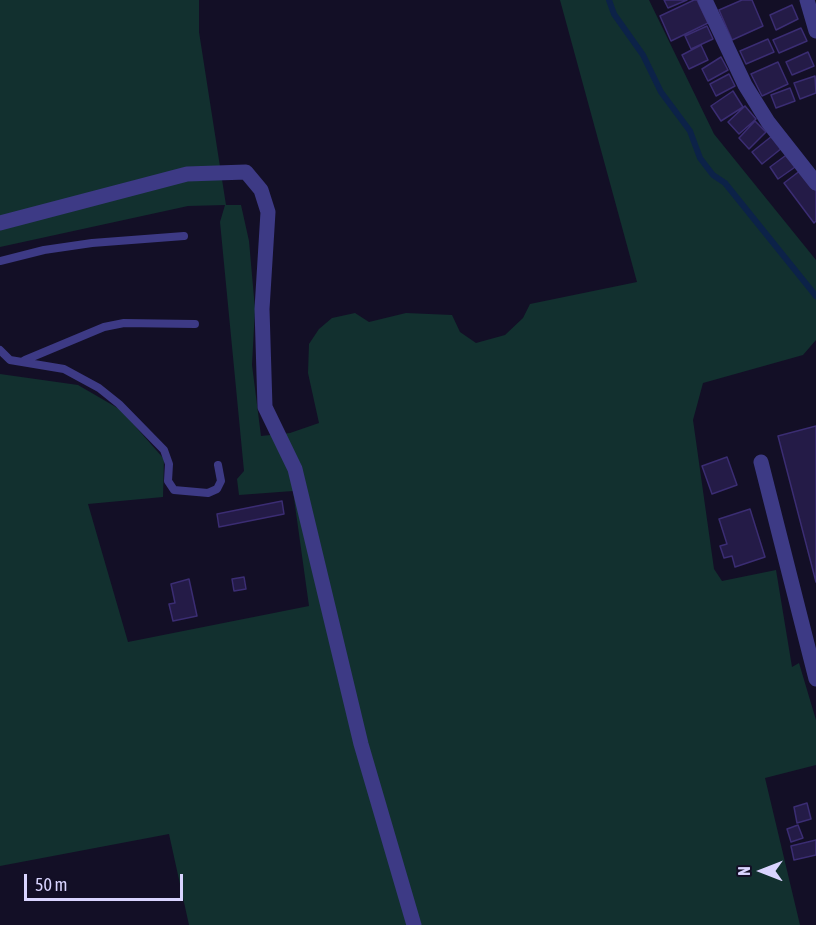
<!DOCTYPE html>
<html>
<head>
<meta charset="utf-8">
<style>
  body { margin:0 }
  #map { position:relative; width:816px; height:925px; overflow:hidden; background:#130f26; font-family:"Asap Condensed",sans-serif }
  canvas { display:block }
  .north { position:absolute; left:732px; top:841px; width:60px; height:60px; -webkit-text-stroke:4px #130f26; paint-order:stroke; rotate:270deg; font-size:16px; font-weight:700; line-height:24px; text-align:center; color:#d9d4ff }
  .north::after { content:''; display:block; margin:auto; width:21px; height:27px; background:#d9d4ff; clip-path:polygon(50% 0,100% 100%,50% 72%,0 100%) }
  .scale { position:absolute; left:24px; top:874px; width:159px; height:27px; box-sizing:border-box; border:3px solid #d9d4ff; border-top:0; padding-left:8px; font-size:18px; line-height:21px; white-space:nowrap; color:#d9d4ff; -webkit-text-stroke:4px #130f26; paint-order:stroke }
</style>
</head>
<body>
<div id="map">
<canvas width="816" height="925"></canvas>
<div class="north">N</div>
<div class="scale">50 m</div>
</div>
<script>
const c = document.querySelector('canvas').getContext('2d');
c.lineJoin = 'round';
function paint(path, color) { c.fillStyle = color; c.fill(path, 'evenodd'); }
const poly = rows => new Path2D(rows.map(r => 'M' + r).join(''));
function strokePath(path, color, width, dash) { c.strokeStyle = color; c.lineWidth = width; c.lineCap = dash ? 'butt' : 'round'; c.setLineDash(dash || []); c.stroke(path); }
paint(poly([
  [0,0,199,0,199,32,226,205,241,205,249,241,255,309,252,365,261,436,290,433,319,423,308,373,309,344,319,329,332,318,355,313,369,322,406,313,452,315,460,332,476,343,505,335,523,318,530,304,637,282,560,0,649,0,714,134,816,260,816,340,803,355,703,383,693,420,714,569,722,581,776,570,792,667,799,663,816,720,816,765,765,778,800,925,189,925,169,834,0,866,0,374,78,385,121,410,164,459,163,497,88,504,128,642,309,606,293,491,239,495,237,479,244,471,220,222,225,205,188,206,0,247]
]), '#12302f');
strokePath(poly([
  [609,0,614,14,643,55,661,92,690,131,700,158,713,175,725,183,816,296]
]), '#0c2248', 6);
const building = poly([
  [664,0,687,0,668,8,664,0],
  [694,0,697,0,708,23,671,41,660,16,694,0],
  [742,0,752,0,763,26,732,40,719,10,742,0],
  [792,5,798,19,776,30,770,15,792,5],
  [707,26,713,39,691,49,685,36,707,26],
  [801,28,807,41,779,53,773,40,801,28],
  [768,39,774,52,746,64,740,51,768,39],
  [701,45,708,60,689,69,682,55,701,45],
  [808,52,814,66,792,75,786,62,808,52],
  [721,57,728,70,708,81,702,69,721,57],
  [778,62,788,84,762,96,751,74,778,62],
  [729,74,735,86,716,96,710,84,729,74],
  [815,76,816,93,800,99,794,83,815,76],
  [790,88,795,101,776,108,771,95,790,88],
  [733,91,743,107,721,121,711,106,733,91],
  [745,106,756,119,739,134,728,122,745,106],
  [755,121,766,132,749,149,739,138,755,121],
  [772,136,782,148,762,164,752,152,772,136],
  [789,153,798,165,778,179,770,167,789,153],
  [801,170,816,191,816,221,814,223,784,183,801,170],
  [816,426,816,582,778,436,816,426],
  [727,457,737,485,712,494,702,466,727,457],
  [282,501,284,514,219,527,217,514,282,501],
  [750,509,765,557,735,567,732,556,724,558,720,546,727,544,719,519,750,509],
  [244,577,246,589,234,591,232,579,244,577],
  [189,579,197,616,173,621,169,604,175,603,171,584,189,579],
  [807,803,811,819,797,823,794,807,807,803],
  [798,825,803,838,791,842,787,829,798,825],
  [816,840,816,855,794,860,791,846,816,840]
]);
paint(building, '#241b47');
strokePath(building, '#3b2d73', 1.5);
strokePath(poly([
  [0,261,44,250,92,243,184,236],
  [0,350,10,360,64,369,99,388,119,404,164,450,169,464,168,481,174,490,208,493,217,489,221,481,218,465],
  [25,360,104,327,124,323,195,324]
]), '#3d3a85', 8);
strokePath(poly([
  [705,0,745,85,768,122,816,183],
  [807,0,816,31],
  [0,223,187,174,246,172,261,190,268,212,262,309,265,407,295,469,361,744,414,925],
  [761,462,816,679]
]), '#3d3a85', 15);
</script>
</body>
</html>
